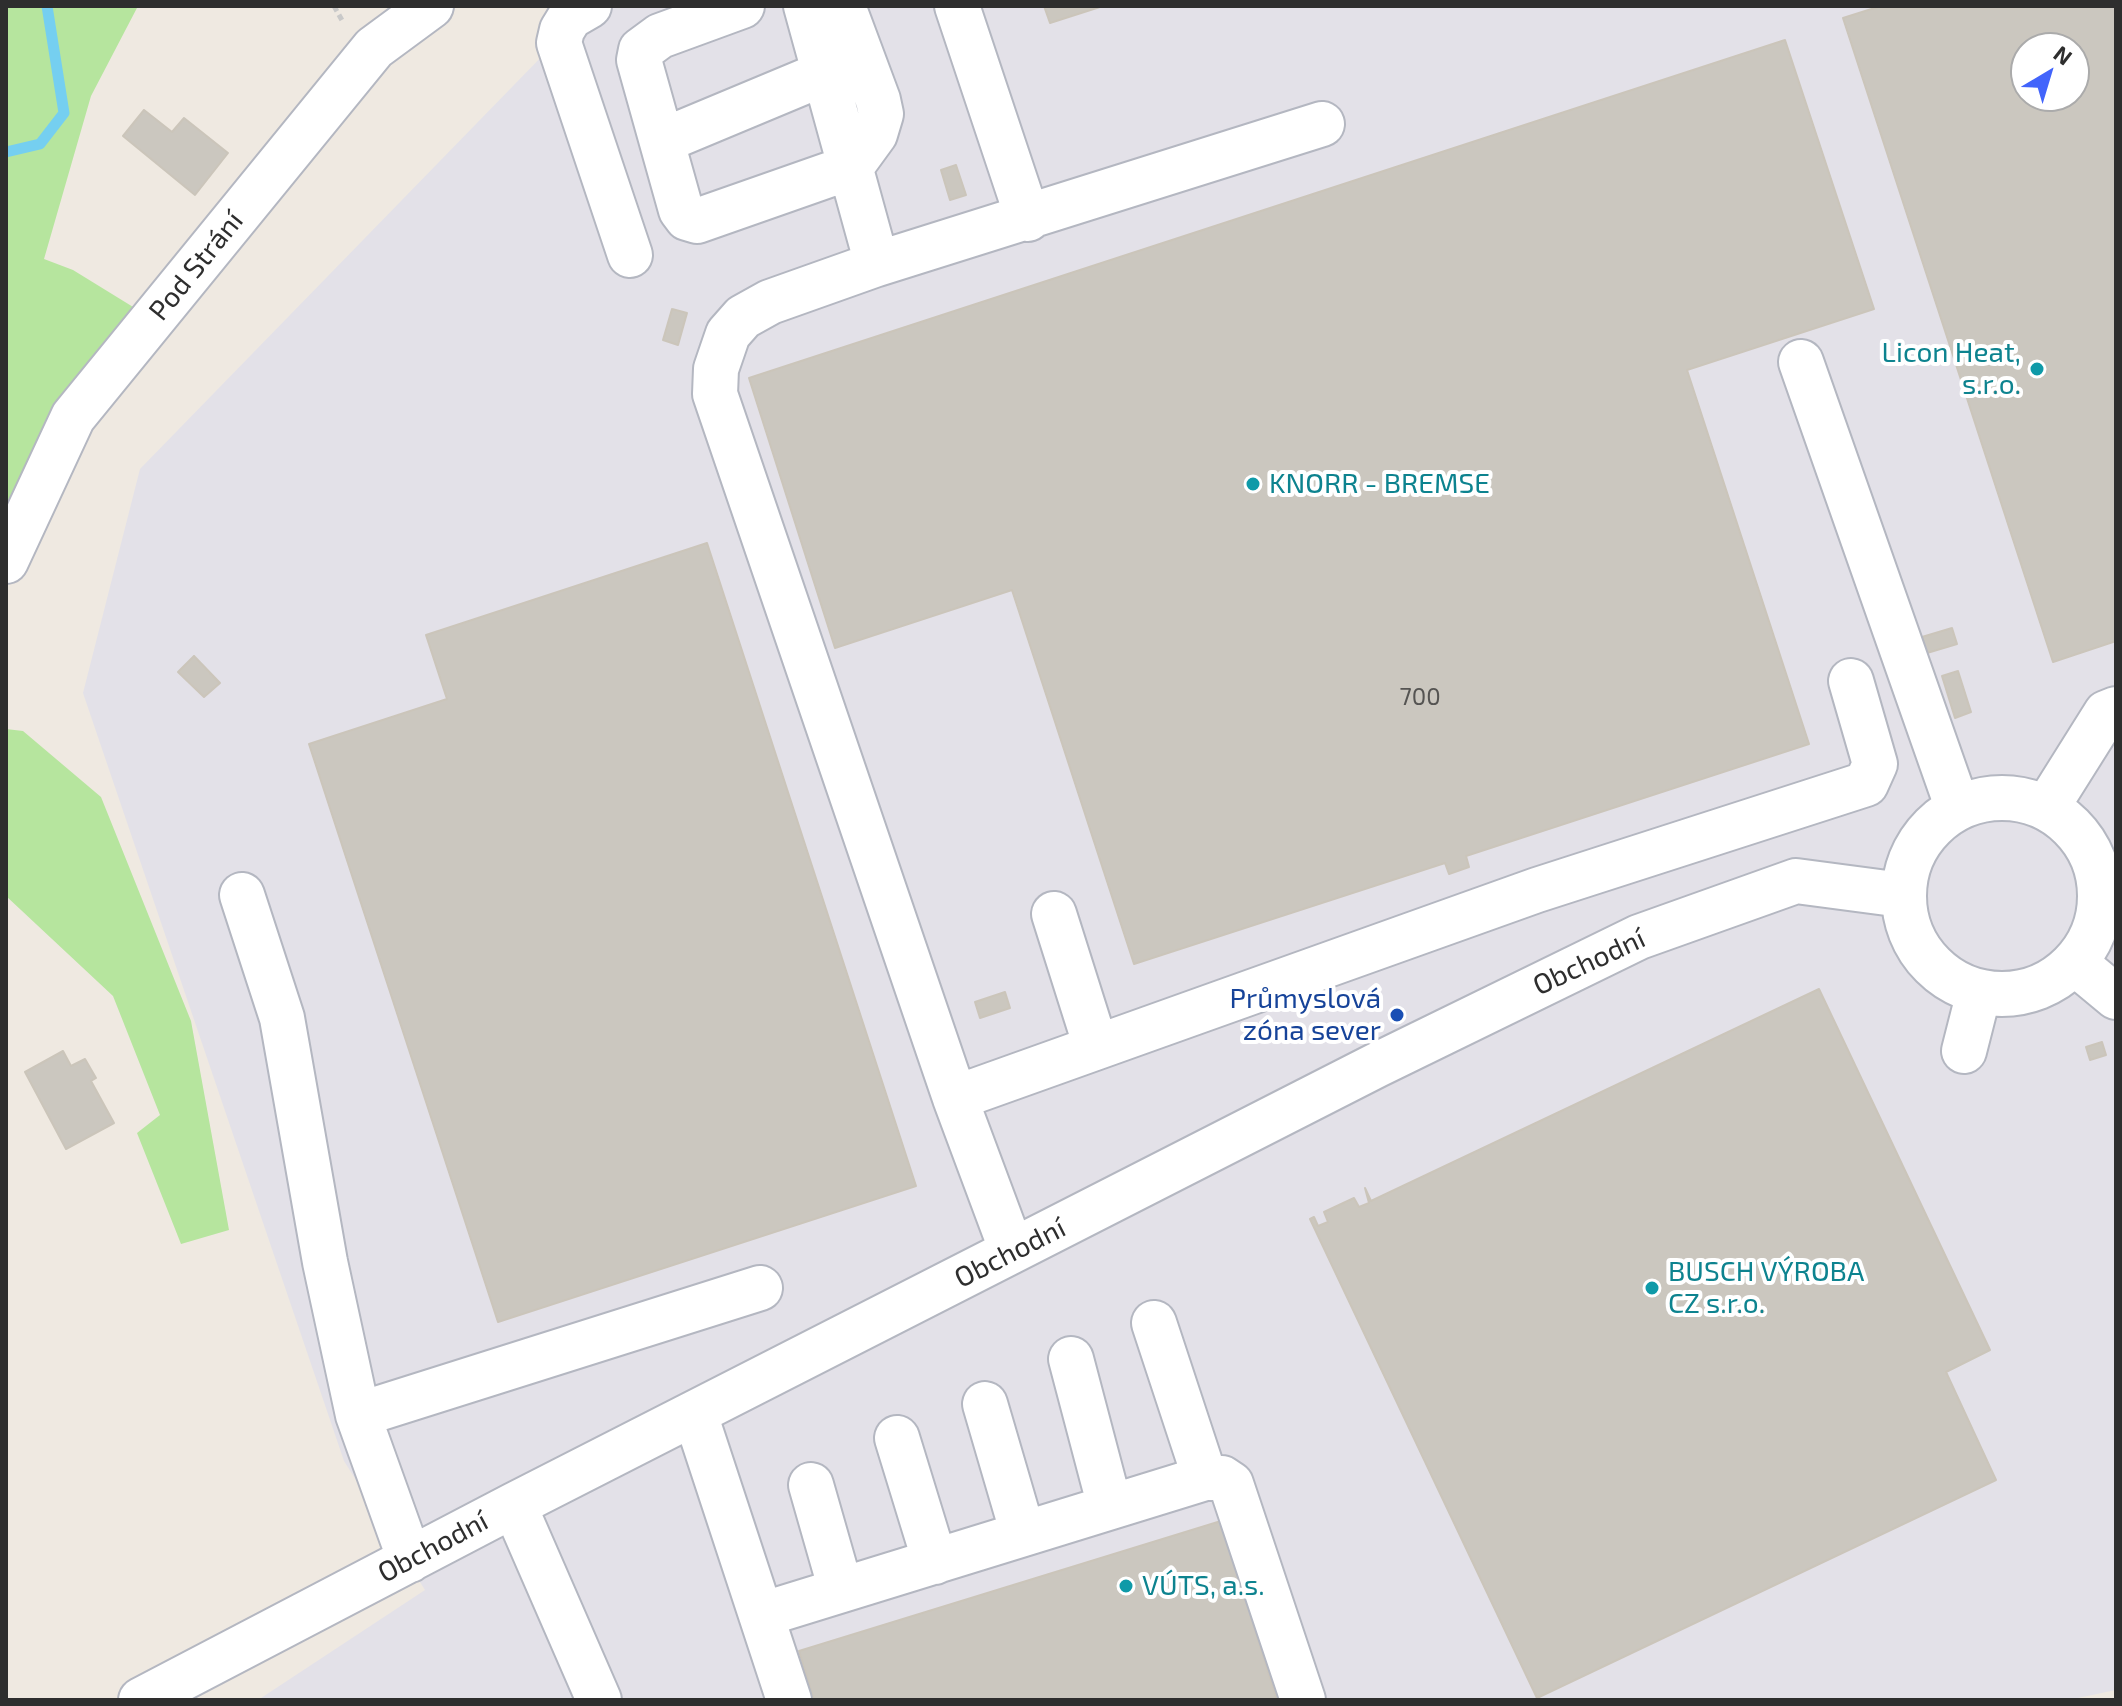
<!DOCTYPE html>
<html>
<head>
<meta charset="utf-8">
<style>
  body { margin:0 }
  #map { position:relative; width:2122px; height:1706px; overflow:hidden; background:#efe9e1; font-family:"Exo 2",sans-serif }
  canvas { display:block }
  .frame { position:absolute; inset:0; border:8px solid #2e2e2e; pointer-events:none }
  .north { position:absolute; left:2010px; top:32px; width:80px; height:80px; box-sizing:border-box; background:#fff; border:2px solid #ababab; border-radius:50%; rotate:38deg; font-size:22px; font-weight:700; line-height:32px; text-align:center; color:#2e2e2e }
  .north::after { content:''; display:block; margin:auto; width:28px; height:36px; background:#4264fb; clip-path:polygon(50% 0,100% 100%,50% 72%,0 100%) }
</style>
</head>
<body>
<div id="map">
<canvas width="2122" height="1706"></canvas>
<div class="frame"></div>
<div class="north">N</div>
</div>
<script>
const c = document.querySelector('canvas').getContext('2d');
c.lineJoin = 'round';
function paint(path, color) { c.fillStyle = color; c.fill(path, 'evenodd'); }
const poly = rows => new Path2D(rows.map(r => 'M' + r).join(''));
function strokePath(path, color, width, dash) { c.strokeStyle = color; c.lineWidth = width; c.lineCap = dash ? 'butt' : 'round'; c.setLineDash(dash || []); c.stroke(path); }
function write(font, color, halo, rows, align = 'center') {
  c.font = font + ' "Exo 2",sans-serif'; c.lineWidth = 8; c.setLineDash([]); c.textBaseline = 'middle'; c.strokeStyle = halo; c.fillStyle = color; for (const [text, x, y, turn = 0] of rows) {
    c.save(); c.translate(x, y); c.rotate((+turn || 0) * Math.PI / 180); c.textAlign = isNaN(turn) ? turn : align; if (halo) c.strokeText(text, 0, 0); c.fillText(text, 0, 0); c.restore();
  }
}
paint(poly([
  [584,6,2116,6,2116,1690,2068,1700,258,1700,425,1590,344,1461,83,693,140,469,551,47],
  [2026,48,2074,48,2074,96,2026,96]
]), '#e3e1e8');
paint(poly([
  [6,6,138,6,91,96,44,259,73,270,138,310,6,556],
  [6,729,23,731,101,797,191,1021,229,1230,181,1244,137,1133,160,1115,113,996,6,896]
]), '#b6e59e');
strokePath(poly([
  [6,152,40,144,64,113,47,6]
]), '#75cff0', 11);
const building = poly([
  [1044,6,1103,6,1050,23,1044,6],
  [1881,6,2116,6,2116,641,2053,662,1843,18,1881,6],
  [2026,48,2074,48,2074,96,2026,96,2026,48],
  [1785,40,1874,309,1687,370,1809,744,1466,856,1469,867,1449,874,1445,863,1134,964,1012,590,835,648,749,378,1785,40],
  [144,110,172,132,184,118,228,153,195,195,123,136,144,110],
  [956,165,966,195,950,200,941,170,956,165],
  [672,309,687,313,678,345,663,340,672,309],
  [707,543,916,1186,498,1322,309,744,447,699,426,635,707,543],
  [1952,628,1957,644,1927,653,1922,637,1952,628],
  [194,656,220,683,204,697,178,672,194,656],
  [1958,671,1971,712,1955,718,1942,676,1958,671],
  [1819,989,1990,1350,1946,1372,1996,1480,1537,1698,1310,1219,1314,1217,1318,1226,1328,1222,1324,1212,1354,1198,1359,1207,1369,1203,1365,1188,1371,1201,1819,989],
  [1005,992,1010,1008,980,1018,975,1002,1005,992],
  [2102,1042,2106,1055,2090,1060,2086,1047,2102,1042],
  [63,1051,71,1066,85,1059,96,1078,91,1081,114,1123,66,1149,25,1072,63,1051],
  [1221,1521,1277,1700,814,1700,799,1651,1221,1521]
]);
paint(building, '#cbc7bf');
strokePath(building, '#cbc5ba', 2);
const minor = poly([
  [589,6,570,17,562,30,559,43,630,255],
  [742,6,660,36,641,50,639,60,681,210,687,218,697,221,851,167,875,134,881,114,878,100,843,6],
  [806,6,877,264],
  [957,6,1028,219],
  [662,141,825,73],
  [1801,362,1957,806],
  [6,561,73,417,374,48,431,6],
  '1904 896a98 98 0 1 1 196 0a98 98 0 1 1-196 0Z',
  [2047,807,2106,713,2116,709],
  [242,895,282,1018,325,1262,358,1415,410,1560],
  [1054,914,1096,1047],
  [2075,963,2116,997],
  [1964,1051,1979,992],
  [955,1098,1537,890,1866,784,1875,764,1851,681],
  [1012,1251,955,1098,715,394,716,369,728,334,743,317,770,302,877,264,1322,124],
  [1154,1323,1205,1478],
  [1071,1359,1110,1507],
  [985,1404,1023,1534],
  [695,1414,789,1700],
  [358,1415,760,1288],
  [897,1438,935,1562],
  [811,1485,841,1590],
  [514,1505,599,1700],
  [761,1615,1205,1478,1222,1478,1231,1484,1303,1700],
  [141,1700,514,1505,1377,1065,1639,937,1796,881,1902,895]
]);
strokePath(minor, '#b4b7c1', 48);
strokePath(poly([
  [334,6,343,22]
]), '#c9c9c9', 5, [6, 4]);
strokePath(minor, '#fff', 44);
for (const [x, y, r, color] of [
  [2037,369,8,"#0f9aa8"],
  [1253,484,8,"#0f9aa8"],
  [1397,1015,8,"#1a4fb4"],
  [1652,1288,8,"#0f9aa8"],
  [1126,1586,8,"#0f9aa8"]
]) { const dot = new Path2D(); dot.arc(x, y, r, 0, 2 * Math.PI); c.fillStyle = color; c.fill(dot); strokePath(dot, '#fff', 3); }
write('24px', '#555452', null, [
  ["700",1420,697]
]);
write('28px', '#2e2e2e', '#fff', [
  ["Pod Strání",196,266,-51],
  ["Obchodní",1589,962,-25],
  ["Obchodní",1010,1253,-27],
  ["Obchodní",433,1547,-28]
]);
write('28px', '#0d838f', '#fff', [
  ["Licon Heat,",2021,353,"right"],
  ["s.r.o.",2021,385,"right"],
  ["KNORR - BREMSE",1269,484],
  ["BUSCH VÝROBA",1668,1272],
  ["CZ s.r.o.",1668,1304],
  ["VÚTS, a.s.",1142,1586]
], 'left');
write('28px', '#164399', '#fff', [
  ["Průmyslová",1381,999],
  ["zóna sever",1381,1031]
], 'right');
</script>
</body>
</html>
